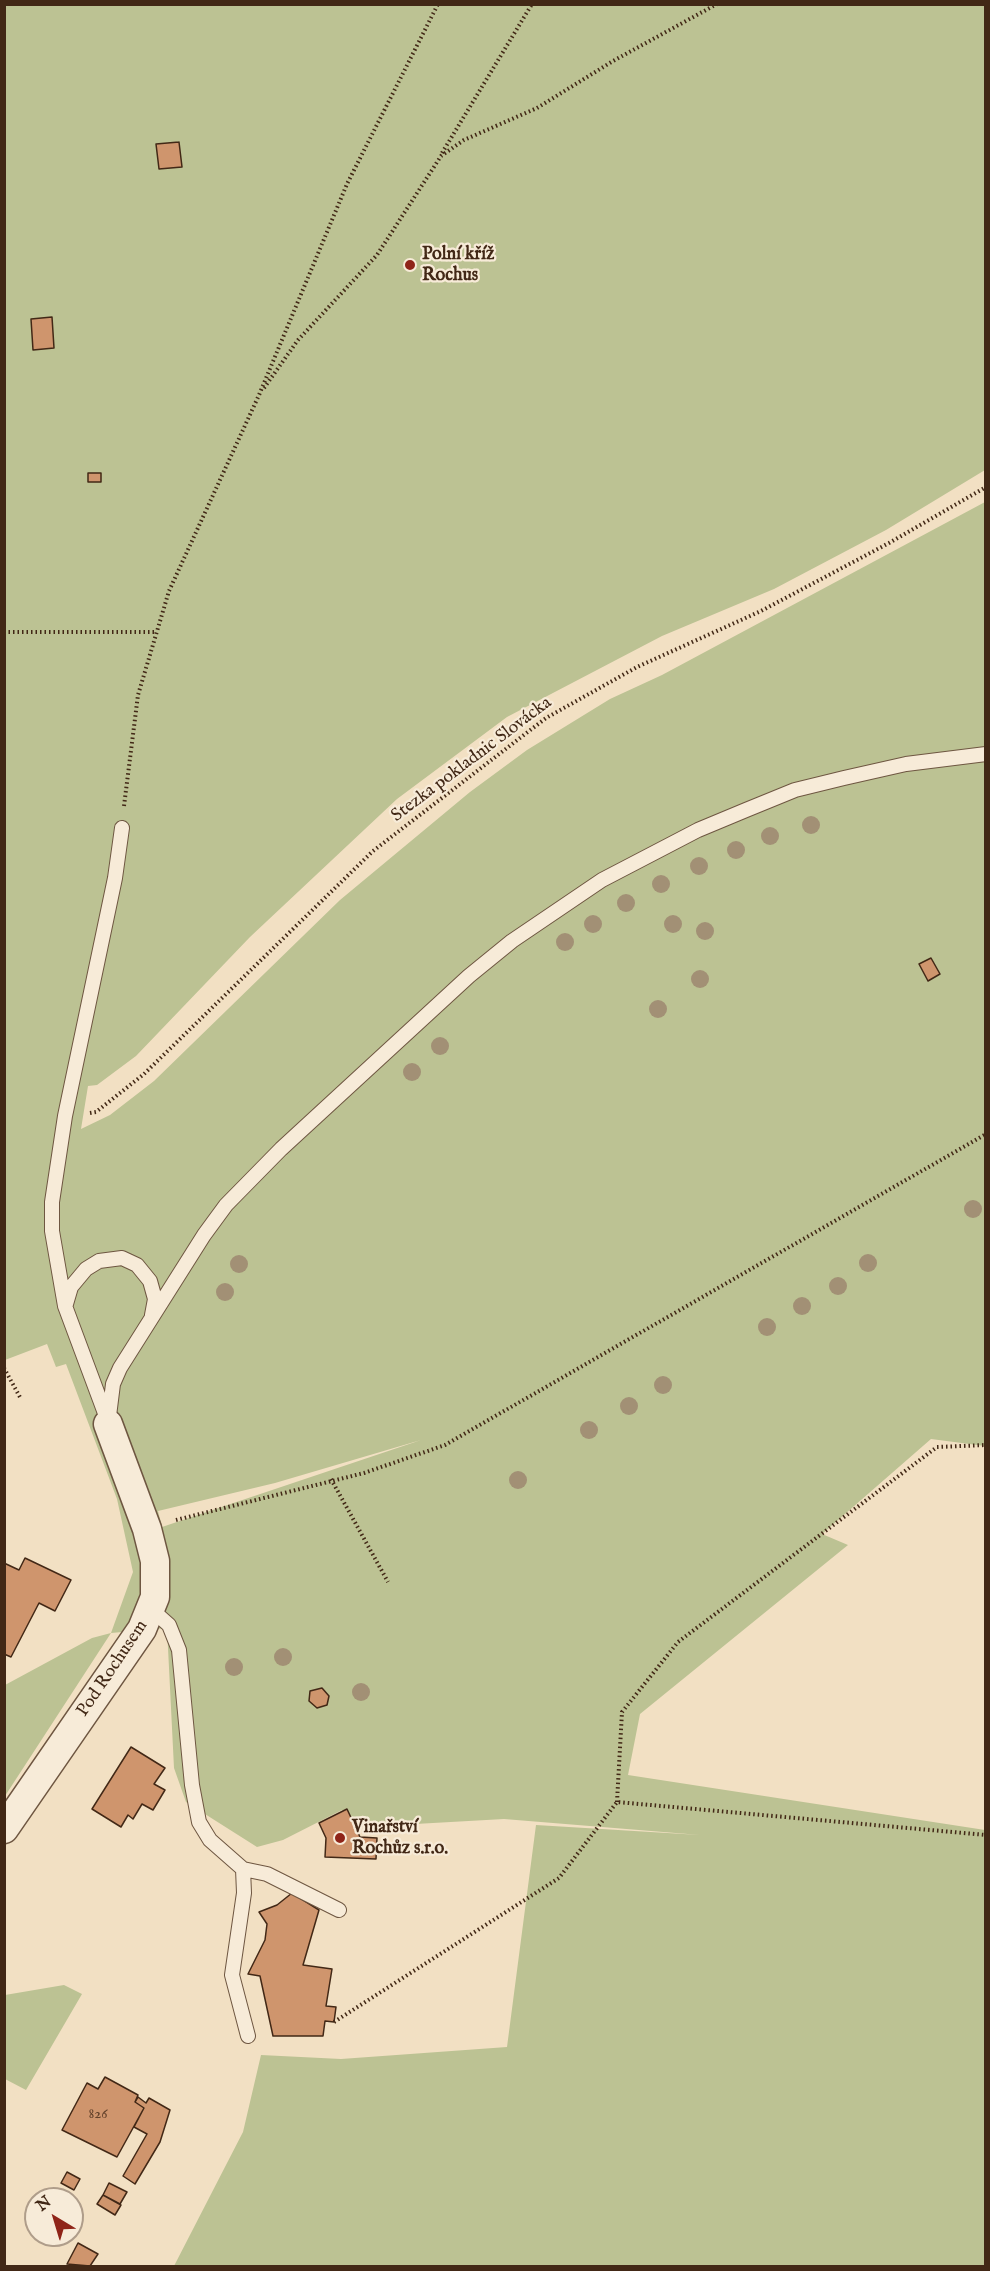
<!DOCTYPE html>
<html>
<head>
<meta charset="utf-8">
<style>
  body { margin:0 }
  #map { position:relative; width:990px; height:2271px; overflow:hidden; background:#f2e0c3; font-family:"IM FELL English",serif }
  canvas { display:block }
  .frame { position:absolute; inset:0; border:6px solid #422816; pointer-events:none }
  .north { position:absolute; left:24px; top:2187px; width:60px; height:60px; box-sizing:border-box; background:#f7ebd8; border:2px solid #af9d8a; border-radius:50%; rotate:322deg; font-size:16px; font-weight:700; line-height:24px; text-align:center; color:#422816 }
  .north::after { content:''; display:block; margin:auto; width:21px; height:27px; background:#8f2418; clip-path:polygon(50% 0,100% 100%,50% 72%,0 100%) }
</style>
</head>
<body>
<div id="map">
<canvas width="990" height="2271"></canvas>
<div class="frame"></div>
<div class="north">N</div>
</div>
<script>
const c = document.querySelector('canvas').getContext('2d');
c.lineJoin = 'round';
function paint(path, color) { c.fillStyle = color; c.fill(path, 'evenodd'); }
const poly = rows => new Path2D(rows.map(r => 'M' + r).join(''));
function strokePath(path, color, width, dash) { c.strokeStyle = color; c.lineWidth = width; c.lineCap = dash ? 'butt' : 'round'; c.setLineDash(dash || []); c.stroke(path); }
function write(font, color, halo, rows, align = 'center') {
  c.font = font + ' "IM FELL English",serif'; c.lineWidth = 4.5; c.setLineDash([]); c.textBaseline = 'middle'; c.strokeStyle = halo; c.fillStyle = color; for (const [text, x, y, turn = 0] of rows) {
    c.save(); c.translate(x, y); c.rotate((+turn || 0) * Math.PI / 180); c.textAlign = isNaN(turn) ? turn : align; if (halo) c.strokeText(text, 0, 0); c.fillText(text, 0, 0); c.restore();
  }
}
paint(poly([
  [5,5,985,5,985,470,886,530,774,589,662,636,507,717,397,799,250,937,136,1056,97,1085,88,1086,81,1129,110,1115,154,1081,340,900,470,792,527,750,610,699,662,675,985,502,985,1446,931,1439,822,1534,848,1545,640,1714,628,1775,985,1830,985,2266,174,2266,243,2132,261,2055,341,2059,507,2047,536,1825,700,1835,504,1819,362,1827,342,1810,283,1840,257,1847,186,1802,174,1768,167,1628,111,1633,5,1796,5,1685,92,1638,111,1633,133,1572,117,1499,66,1364,56,1367,47,1344,5,1360],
  [421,1440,162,1527,158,1511,275,1483],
  [64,1985,82,1994,26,2090,5,2079,5,1995]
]), '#bcc293');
const building = poly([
  [179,142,182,167,159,169,156,144,179,142],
  [52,317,54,348,33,350,31,319,52,317],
  [88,473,101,473,101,482,88,482,88,473],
  [931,958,940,974,928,981,919,964,931,958],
  [25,1558,71,1580,55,1611,39,1603,11,1657,4,1654,4,1563,19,1570,25,1558],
  [322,1688,329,1696,327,1705,317,1708,309,1701,310,1691,322,1688],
  [131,1747,165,1768,154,1784,165,1790,153,1810,142,1804,133,1819,128,1815,121,1827,92,1809,131,1747],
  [347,1809,360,1837,377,1838,376,1859,325,1857,326,1838,319,1823,347,1809],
  [292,1893,319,1910,303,1965,332,1969,326,2006,336,2007,334,2022,325,2021,323,2036,273,2036,260,1976,248,1974,265,1940,267,1924,259,1912,277,1905,292,1893],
  [105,2077,138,2095,135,2102,144,2108,117,2157,62,2130,87,2083,98,2089,105,2077],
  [138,2097,146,2103,149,2098,170,2110,160,2142,135,2184,123,2176,147,2134,134,2127,144,2108,135,2102,138,2097],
  [67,2172,80,2179,74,2190,61,2183,67,2172],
  [109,2183,127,2192,120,2204,103,2195,109,2183],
  [103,2195,121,2205,115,2215,97,2204,103,2195],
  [78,2243,98,2254,90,2266,67,2264,78,2243]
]);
paint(building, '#cf956d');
strokePath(building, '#422816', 1.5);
const service = poly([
  [66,1304,71,1287,86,1269,99,1261,122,1258,137,1265,150,1281,155,1299,152,1315],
  [106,1416,65,1306,52,1231,52,1202,65,1116,115,878,122,828],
  [108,1424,113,1384,120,1368,204,1235,226,1205,281,1149,469,976,512,941,602,880,698,830,746,810,795,790,844,778,906,764,986,754],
  [151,1609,169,1625,179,1650,192,1785,199,1822,210,1840,243,1869,244,1893,232,1975,248,2036],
  [243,1869,267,1874,339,1910]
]);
const minor = poly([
  [4,1829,142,1629,155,1597,155,1561,147,1529,108,1424]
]);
strokePath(service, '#6e5641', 16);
strokePath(minor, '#6e5641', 31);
strokePath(poly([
  [442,153,532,4],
  [264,388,298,340,377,255,441,156,464,140,537,108,613,61,717,4],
  [4,632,157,632],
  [124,806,138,695,169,591,259,395,347,184,438,4],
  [90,1113,96,1112,144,1074,373,851,546,718,637,667,761,611,889,543,986,487],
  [4,1368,21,1399],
  [331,1479,388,1582],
  [176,1520,364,1473,445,1445,986,1134],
  [617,1802,622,1712,678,1642,937,1447,986,1445],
  [334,2022,559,1878,617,1802,986,1835]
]), '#422816', 4, [1.5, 3]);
strokePath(service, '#f7ebd8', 14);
strokePath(minor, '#f7ebd8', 28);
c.fillStyle = '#a29075';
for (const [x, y] of [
  [811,825],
  [770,836],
  [736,850],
  [699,866],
  [661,884],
  [626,903],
  [593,924],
  [673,924],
  [705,931],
  [565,942],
  [700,979],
  [658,1009],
  [440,1046],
  [412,1072],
  [973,1209],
  [868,1263],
  [239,1264],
  [838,1286],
  [225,1292],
  [802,1306],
  [767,1327],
  [663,1385],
  [629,1406],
  [589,1430],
  [518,1480],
  [283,1657],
  [234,1667],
  [361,1692]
]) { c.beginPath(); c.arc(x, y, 9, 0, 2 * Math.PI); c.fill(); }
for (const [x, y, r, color] of [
  [410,265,6,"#8f2418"],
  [340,1838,6,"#8f2418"]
]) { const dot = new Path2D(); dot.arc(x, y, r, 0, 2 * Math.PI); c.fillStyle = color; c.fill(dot); strokePath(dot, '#f7ebd8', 2); }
write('15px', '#65432c', null, [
  ["826",98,2115]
]);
write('bold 18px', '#422816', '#f7ebd8', [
  ["Polní kříž",422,255],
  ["Rochus",422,276],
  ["Vinařství",352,1828],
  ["Rochůz s.r.o.",352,1849]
], 'left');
write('18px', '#422816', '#f7ebd8', [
  ["Stezka pokladnic Slovácka",472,760,-37],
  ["Pod Rochusem",113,1669,-56]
]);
</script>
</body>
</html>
